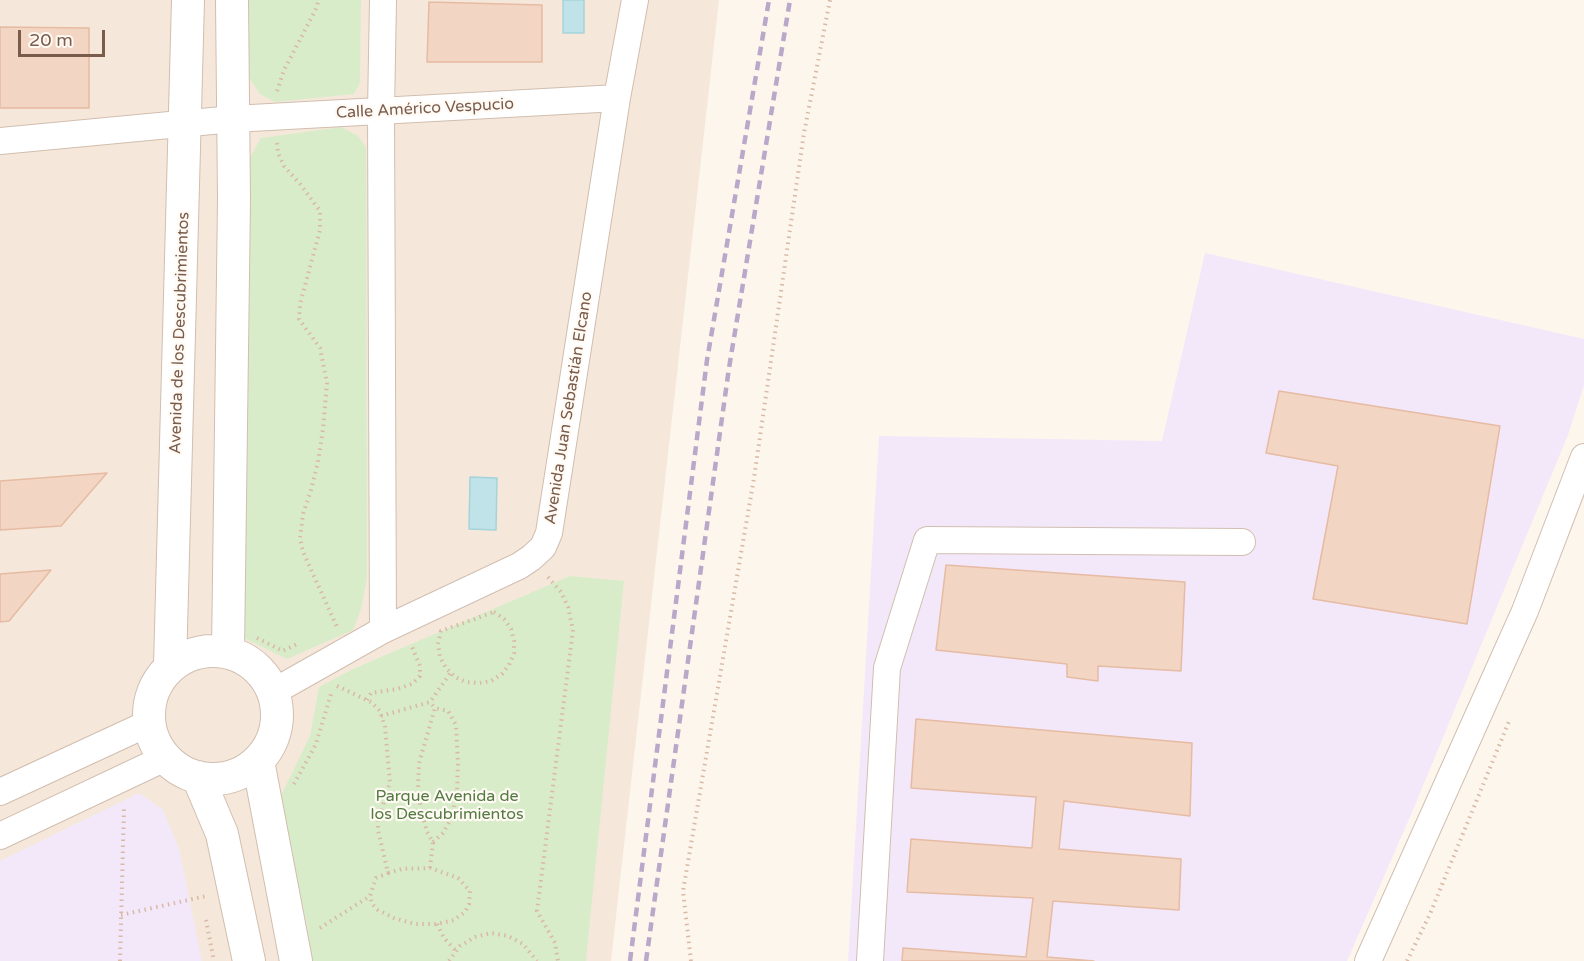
<!DOCTYPE html>
<html>
<head>
<meta charset="utf-8">
<style>
  body { margin:0 }
  #map { position:relative; width:1584px; height:961px; overflow:hidden; background:#fdf6ec; font-family:"Varela Round",sans-serif }
  canvas { display:block }
  .scale { position:absolute; left:18px; top:30px; width:87px; height:27px; box-sizing:border-box; border:3px solid #7a5c4d; border-top:0; padding-left:8px; font-size:18px; line-height:21px; white-space:nowrap; color:#7a5c4d; -webkit-text-stroke:4px #fffaf3; paint-order:stroke }
</style>
</head>
<body>
<div id="map">
<canvas width="1584" height="961"></canvas>
<div class="scale">20 m</div>
</div>
<script>
const c = document.querySelector('canvas').getContext('2d');
c.lineJoin = 'round';
function paint(path, color) { c.fillStyle = color; c.fill(path, 'evenodd'); }
const poly = rows => new Path2D(rows.map(r => 'M' + r).join(''));
function strokePath(path, color, width, dash) { c.strokeStyle = color; c.lineWidth = width; c.lineCap = dash ? 'butt' : 'round'; c.setLineDash(dash || []); c.stroke(path); }
function write(font, color, halo, rows, align = 'center') {
  c.font = font + ' "Varela Round",sans-serif'; c.lineWidth = 4.5; c.setLineDash([]); c.textBaseline = 'middle'; c.strokeStyle = halo; c.fillStyle = color; for (const [text, x, y, turn = 0] of rows) {
    c.save(); c.translate(x, y); c.rotate((+turn || 0) * Math.PI / 180); c.textAlign = isNaN(turn) ? turn : align; if (halo) c.strokeText(text, 0, 0); c.fillText(text, 0, 0); c.restore();
  }
}
paint(poly([
  [0,0,719,0,611,961,0,961]
]), '#f5e8da');
paint(poly([
  [1205,253,1584,339,1584,385,1568,435,1413,810,1347,961,848,961,879,436,1162,441],
  [139,793,163,810,179,849,202,961,0,961,0,861]
]), '#f3e8fa');
paint(poly([
  [247,0,361,0,360,83,354,94,275,102,260,94,248,76],
  [341,127,358,136,366,147,367,578,361,609,353,630,287,659,244,638,242,626,247,163,261,138],
  [570,576,624,581,586,961,312,961,307,924,279,800,310,736,319,687,353,669]
]), '#d8ecc9');
const water = poly([
  [563,0,584,0,584,33,563,33,563,0],
  [470,477,497,478,496,530,469,529,470,477]
]);
paint(water, '#bfe3e8');
strokePath(water, '#a5d3da', 1.5);
const building = poly([
  [429,2,542,5,542,62,427,62,429,2],
  [0,27,89,28,89,108,0,108,0,27],
  [1279,391,1500,426,1467,624,1313,599,1338,466,1266,453,1279,391],
  [107,473,61,526,0,530,0,481,107,473],
  [946,565,1185,582,1181,671,1098,666,1098,681,1067,677,1067,664,936,650,946,565],
  [51,570,9,621,0,622,0,574,51,570],
  [916,719,1192,743,1190,816,1064,801,1059,849,1181,859,1179,910,1053,901,1047,957,1094,961,902,961,903,948,1026,957,1033,898,907,892,911,839,1032,848,1036,797,911,788,916,719]
]);
paint(building, '#f3d5c3');
strokePath(building, '#e6bba3', 1.5);
const minor = poly([
  [0,141,233,119,617,98],
  [383,630,381,111,383,0],
  [273,692,383,630,519,566,531,558,543,547,549,533,617,98,635,0],
  [0,792,149,723],
  [0,836,165,758],
  [870,961,887,668,927,540,1242,542],
  [1368,961,1525,611,1584,457]
]);
const tertiary = poly([
  '149 715a64 64 0 1 1 128 0a64 64 0 1 1-128 0Z',
  [228,652,234,199,232,0],
  [170,666,188,0],
  [258,761,296,961],
  [198,777,222,834,249,961]
]);
strokePath(minor, '#d1beb0', 28);
strokePath(tertiary, '#d1beb0', 34);
strokePath(poly([
  [277,91,284,70,317,7,318,0],
  [277,143,278,153,284,166,300,184,320,211,320,230,300,304,299,319,320,348,327,383,323,429,318,462,311,490,303,514,300,538,303,552,337,627],
  [548,577,561,592,568,607,573,630,537,911,555,943,558,961],
  [494,612,504,619,511,629,514,641,514,653,509,665,502,674,491,681,479,683,466,682,455,677,446,668,440,657,438,644,441,631,494,612],
  [257,638,283,651,297,644],
  [337,686,371,702,380,711,385,727,390,782,378,821,378,830,388,873,376,878,370,896,372,904,378,910,394,918,415,924,437,924,454,920,465,912,469,904,470,891,458,878,430,868,402,869,388,873],
  [367,700,371,693,397,689,412,684,420,676,420,666,412,647],
  [381,716,430,702,451,672],
  [294,784,316,744,332,691],
  [433,842,443,833,452,817,457,791,458,763,456,725,448,711,435,708],
  [430,868,433,842,427,832,421,810,418,789,419,763,435,708,430,702],
  [121,915,206,896],
  [206,920,214,961],
  [437,924,444,938,456,951],
  [320,928,370,896],
  [120,961,124,807],
  [449,961,460,946,475,937,491,933,508,936,523,944,537,961],
  [691,961,683,891,754,478,804,133,830,0],
  [1407,961,1430,914,1510,719]
]), '#d9b8a5', 4, [1.5, 4.5]);
strokePath(minor, '#fff', 26);
strokePath(tertiary, '#fff', 32);
strokePath(poly([
  [630,961,707,360,769,0],
  [646,961,729,368,790,0]
]), '#b9a8c9', 4.5, [9, 6]);
write('16px', '#7a5c4d', '#fffaf3', [
  ["Calle Américo Vespucio",425,109,-3],
  ["Avenida de los Descubrimientos",180,333,-88],
  ["Avenida Juan Sebastián Elcano",569,408,-81]
]);
write('16px', '#537a41', '#fffaf3', [
  ["Parque Avenida de",447,797],
  ["los Descubrimientos",447,815]
]);
</script>
</body>
</html>
